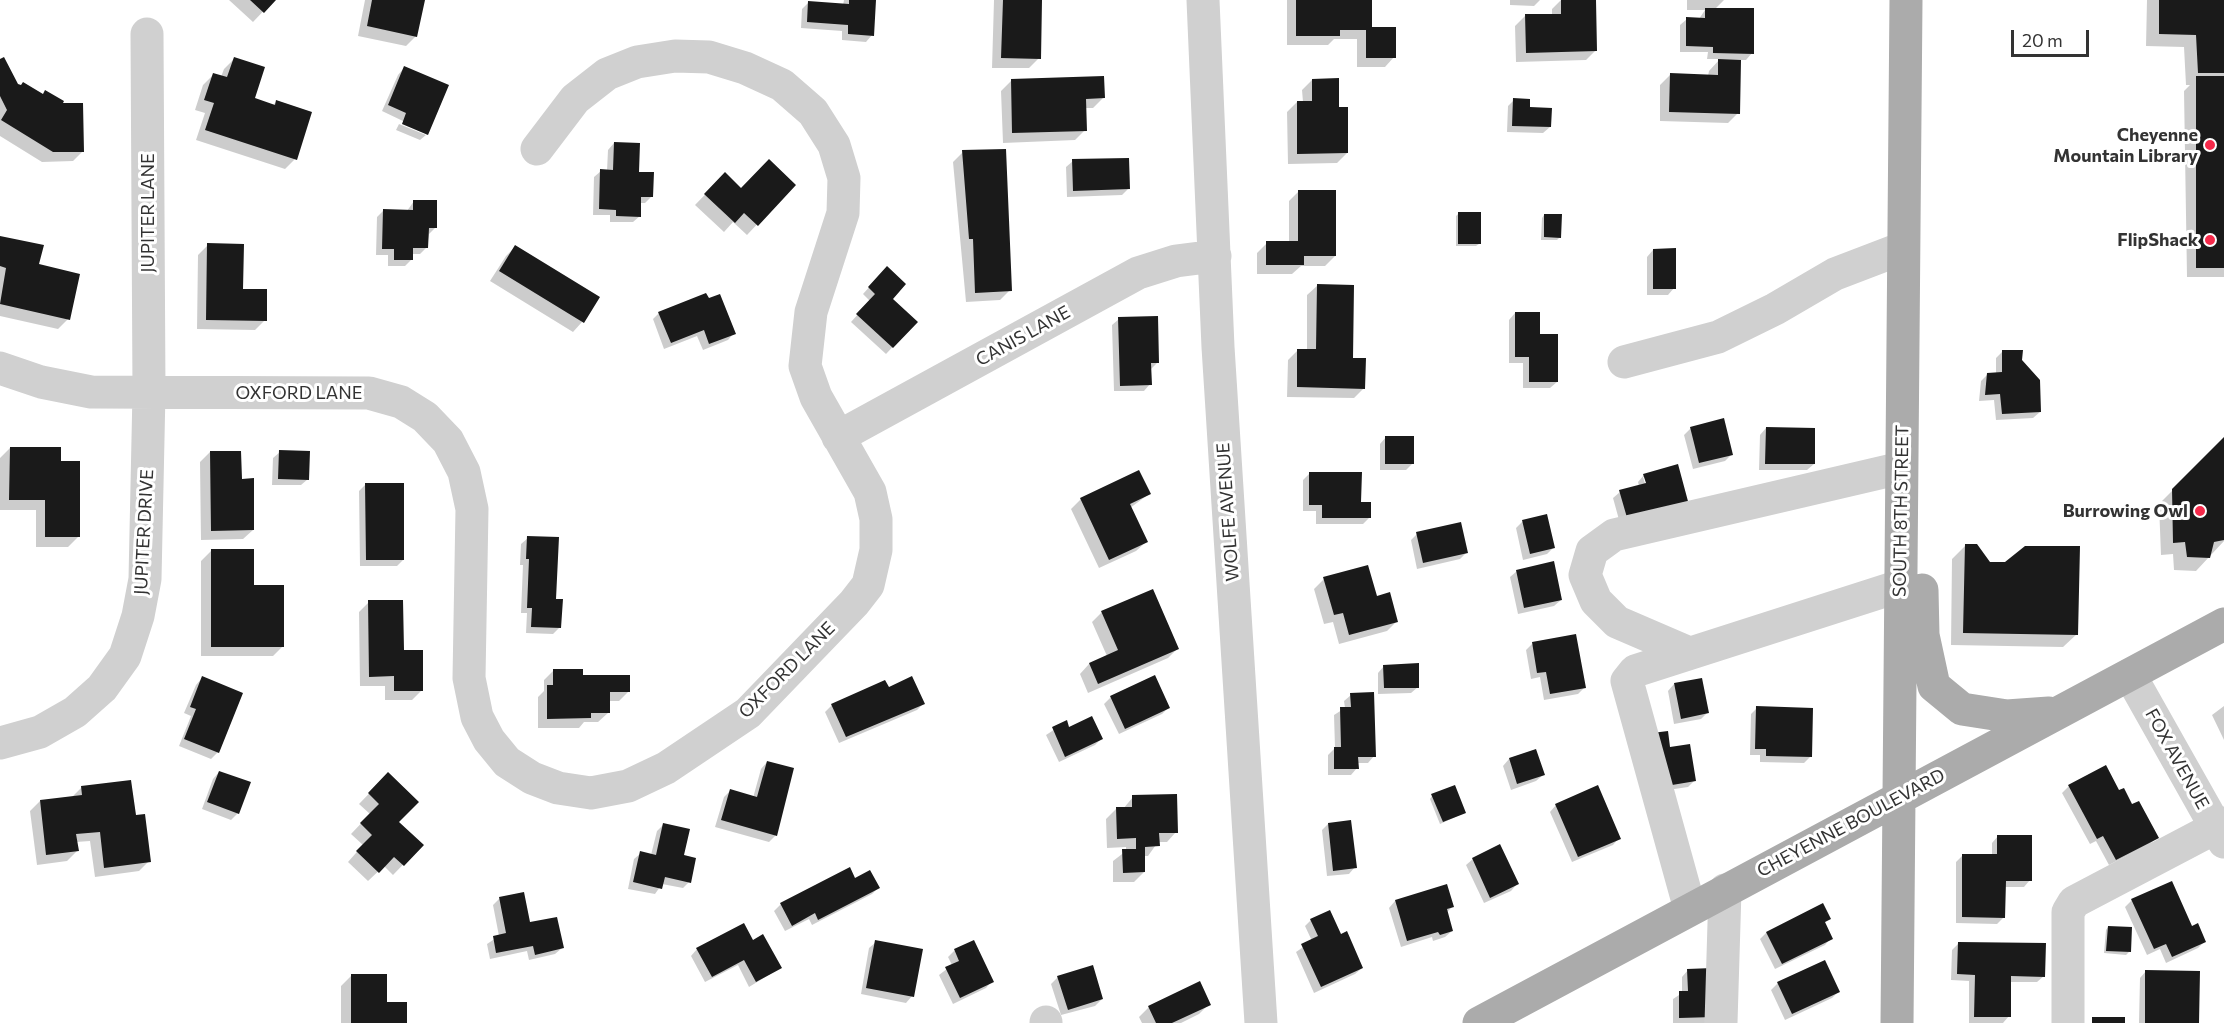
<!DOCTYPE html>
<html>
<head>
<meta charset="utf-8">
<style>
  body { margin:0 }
  #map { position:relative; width:2224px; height:1023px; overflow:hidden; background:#fff; font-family:Commissioner,sans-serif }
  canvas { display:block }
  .scale { position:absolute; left:2011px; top:30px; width:78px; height:27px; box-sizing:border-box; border:3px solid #333; border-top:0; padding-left:8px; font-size:18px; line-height:21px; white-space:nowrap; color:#333; -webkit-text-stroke:4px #fff; paint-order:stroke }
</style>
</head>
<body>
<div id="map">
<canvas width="2224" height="1023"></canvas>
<div class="scale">20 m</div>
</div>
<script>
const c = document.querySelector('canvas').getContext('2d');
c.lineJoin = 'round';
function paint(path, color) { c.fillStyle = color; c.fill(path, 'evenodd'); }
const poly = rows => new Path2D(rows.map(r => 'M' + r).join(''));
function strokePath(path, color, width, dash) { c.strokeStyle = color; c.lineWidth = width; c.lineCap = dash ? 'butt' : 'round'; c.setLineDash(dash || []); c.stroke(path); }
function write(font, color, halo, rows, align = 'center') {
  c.font = font + ' Commissioner,sans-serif'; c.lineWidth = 6; c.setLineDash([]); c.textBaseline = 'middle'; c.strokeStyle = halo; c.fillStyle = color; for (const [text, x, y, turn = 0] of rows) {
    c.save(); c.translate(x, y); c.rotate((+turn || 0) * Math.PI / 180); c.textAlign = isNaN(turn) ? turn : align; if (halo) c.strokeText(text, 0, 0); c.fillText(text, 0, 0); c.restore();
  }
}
paint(poly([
  [229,0,274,0,253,22],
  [365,0,424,0,416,36,406,46,358,36],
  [844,0,875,0,872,35,866,42,842,40,842,31,801,28,802,9,809,2,843,5],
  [994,0,1041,0,1039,58,1029,68,992,68],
  [1287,0,1370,0,1370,29,1394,57,1385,67,1357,67,1357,39,1334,39,1328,45,1287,45],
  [1510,0,1540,0,1534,6,1510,5],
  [1561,0,1595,0,1596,50,1586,60,1516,62,1515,26,1525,16,1552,15,1552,9],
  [1687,0,1724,0,1715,9,1752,53,1746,60,1739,60,1738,113,1728,123,1660,121,1660,85,1670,75,1708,76,1709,71,1720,59,1707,59,1708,52,1680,52,1680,25,1687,19,1699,19,1705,10,1687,10],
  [2147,0,2224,0,2224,277,2187,277,2184,91,2190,85,2186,85,2184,47,2146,46],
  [234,59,253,99,272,106,277,101,311,113,295,159,285,169,196,140,205,113,195,110,203,85,213,75,221,77,224,69],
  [0,61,17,85,43,95,83,151,73,161,42,162,0,136],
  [404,68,427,134,426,135,426,132,382,111,398,75],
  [1312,80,1338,108,1347,153,1337,163,1288,164,1287,112,1297,102,1303,102,1302,90],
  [1011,81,1103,98,1093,108,1084,108,1085,130,1075,140,1003,143,1001,91],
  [1514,100,1528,109,1550,127,1543,133,1507,132,1508,106],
  [399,124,426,135,420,140,396,130],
  [614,143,652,196,645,203,640,203,640,216,633,222,610,222,610,215,593,215,594,177,601,171,607,171,608,150],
  [963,152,1010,290,1000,300,966,302,953,162],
  [1073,161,1128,189,1122,195,1067,197,1066,167],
  [725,174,741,190,794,185,747,235,733,222,724,232,695,205],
  [1299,191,1335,256,1325,266,1301,266,1292,274,1257,274,1257,253,1267,243,1289,243,1289,201],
  [414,201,435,228,429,234,427,247,420,254,411,254,411,260,405,266,388,266,388,255,376,255,377,217,383,211,407,211],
  [1459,213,1479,244,1476,246,1456,246,1456,216],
  [1544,215,1560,237,1557,240,1541,240,1542,218],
  [0,237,37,265,68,319,58,329,0,316],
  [208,245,265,320,255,330,197,329,198,255],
  [515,247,582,322,573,332,490,281,506,256],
  [1653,250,1674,288,1668,295,1647,295,1647,257],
  [881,274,891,299,916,322,886,354,851,322,870,301,863,294],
  [1317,286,1364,388,1354,398,1287,397,1288,360,1298,350,1307,350,1307,295],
  [659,313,734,333,728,340,703,350,697,336,664,349,653,319],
  [1515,313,1557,382,1550,388,1523,388,1523,363,1509,363,1509,320],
  [1119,319,1157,363,1151,369,1150,384,1144,391,1114,391,1112,325],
  [2002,352,2020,361,2040,412,2033,418,1996,420,1994,400,1979,401,1981,381,1987,375,1996,374,1996,358],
  [1691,428,1732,454,1725,461,1693,469,1684,435],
  [1766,428,1814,464,1807,470,1759,470,1760,435],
  [1386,437,1412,464,1406,470,1380,470,1380,444],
  [2224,439,2224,541,2196,571,2174,570,2173,554,2161,555,2159,504],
  [10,448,60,463,78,537,68,547,36,547,36,510,0,510,0,458],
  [210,452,240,480,253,530,243,539,201,540,200,462],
  [280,452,308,479,301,485,272,485,273,458],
  [1677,466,1621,527,1613,498,1620,492,1639,486,1638,482,1644,475],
  [1643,477,1646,477,1647,490],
  [1310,473,1360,503,1369,518,1363,524,1316,524,1316,511,1303,511,1303,480],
  [366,484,403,560,397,566,360,566,359,491],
  [1149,494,1130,508,1146,542,1136,551,1099,568,1071,509,1081,499],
  [1546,516,1553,548,1547,554,1523,560,1516,528,1522,522],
  [1417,534,1466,553,1460,559,1417,569,1411,540],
  [528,538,555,600,560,627,553,634,526,633,527,613,521,613,523,565,520,565,521,544],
  [1966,545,1990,564,2077,634,2063,647,1951,645,1952,559],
  [211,551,253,586,283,646,273,656,201,656,201,561],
  [1517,571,1561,600,1554,606,1518,614,1510,577],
  [1324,579,1376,598,1397,621,1387,631,1339,644,1333,622,1324,624,1314,589],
  [369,602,402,651,422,690,412,700,385,700,385,686,360,686,359,612],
  [1102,612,1178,648,1168,658,1088,693,1080,674,1089,664,1107,656,1092,622],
  [1532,644,1585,687,1578,694,1544,700,1540,677,1531,679,1526,650],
  [1384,666,1418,687,1411,693,1378,694,1378,673],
  [554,670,581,677,629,691,619,701,608,701,608,713,598,722,584,722,579,728,538,728,538,697,544,691,544,680],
  [202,678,218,752,211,759,179,746,191,716,184,713,196,685],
  [1674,684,1707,713,1701,719,1674,724,1668,691],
  [888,689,923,704,917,710,839,743,825,712,832,705],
  [1351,695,1374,756,1368,763,1357,763,1357,768,1351,775,1328,775,1328,755,1335,748,1334,715,1345,708,1344,701],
  [1111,697,1168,708,1162,714,1119,734,1104,704],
  [2224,706,2224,740,2212,715],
  [1757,708,1810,757,1804,763,1760,762,1760,755,1750,755,1751,714],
  [1066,722,1069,729,1101,739,1095,745,1059,762,1046,735],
  [1669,749,1694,781,1688,787,1654,792],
  [1509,759,1543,775,1536,781,1511,790,1503,766],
  [767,762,781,815,775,836,769,842,715,827,724,797,730,791,753,798,761,769],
  [219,772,238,813,231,820,202,809,213,779],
  [388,774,397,822,422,845,393,875,384,866,368,881,348,862,363,845,351,834,370,814,359,804],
  [2069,786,2118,792,2157,837,2150,844,2109,865,2096,841,2090,844,2062,793],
  [82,787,134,817,149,861,139,871,95,877,90,841,76,842,77,851,67,861,37,865,30,811,40,801,71,798],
  [1432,796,1464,813,1440,824,1430,799],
  [1133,797,1176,832,1167,842,1158,842,1148,856,1144,856,1144,872,1134,882,1113,882,1113,861,1126,851,1126,847,1107,848,1106,819,1116,809,1123,809],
  [1556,805,1619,838,1613,845,1572,862,1550,812],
  [1328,824,1355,867,1349,874,1327,876,1322,830],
  [663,825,682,856,689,882,683,888,662,884,655,894,628,889,634,859,641,853,651,855,657,831],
  [1998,836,2030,880,2024,887,2004,887,2004,917,1997,924,1956,923,1956,862,1963,855,1992,856,1992,843],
  [1473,859,1517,884,1511,891,1484,903,1466,865],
  [855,880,878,888,872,894,812,925,809,919,785,931,774,911,781,904],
  [523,894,529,924,562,948,555,954,529,960,527,951,490,959,487,944,499,936,493,905,499,899],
  [2132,900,2192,928,2204,942,2198,948,2166,963,2160,949,2147,955,2125,907],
  [1395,901,1452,907,1446,913,1452,931,1445,937,1433,941,1432,937,1401,947,1389,908],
  [1829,919,1824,923,1831,938,1825,945,1775,969,1760,939,1766,933],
  [1311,920,1362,968,1355,974,1314,993,1296,952,1312,941,1305,926],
  [2108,927,2129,952,2126,955,2104,953,2106,930],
  [752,942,780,968,749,987,738,965,705,982,691,956,697,949],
  [876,942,912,996,906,1003,861,994,869,948],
  [973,942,992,981,986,988,953,1004,939,975,952,965,948,957,954,951],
  [1958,944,2044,976,2037,982,2009,982,2009,1016,2003,1023,1969,1023,1969,981,1951,980,1952,950],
  [1825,962,1839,991,1832,998,1785,1020,1771,990,1778,983],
  [1688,970,1712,970,1706,1023,1673,1023,1673,999,1682,993,1682,977],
  [2146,971,2198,1023,2139,1023,2140,978],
  [351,976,385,1003,406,1023,341,1023,341,986],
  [1058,977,1102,999,1095,1006,1061,1015,1051,984],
  [1209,1004,1199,1014,1181,1023,1142,1023,1139,1017,1149,1007]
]), '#0003');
paint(poly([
  [250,0,276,0,264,13],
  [372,0,425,0,417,37,367,26],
  [849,0,876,0,874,36,848,34,848,25,807,22,808,1,849,4],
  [1003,0,1042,0,1041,59,1001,58],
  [1296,0,1372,0,1372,27,1396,27,1396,58,1366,58,1366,30,1340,30,1340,36,1296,36],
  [1561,0,1596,0,1597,51,1526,53,1525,14,1561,14],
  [2159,0,2224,0,2224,73,2198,73,2196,35,2159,34],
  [1705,8,1754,8,1754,54,1713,53,1713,47,1686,46,1686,17,1705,18],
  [4,57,18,84,21,85,23,82,43,94,45,90,64,101,63,103,83,103,84,152,53,152,1,120,7,110,0,96,0,59],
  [234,57,265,67,255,98,275,105,276,100,312,112,297,160,205,130,214,103,204,100,213,73,227,77],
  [1718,59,1741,60,1740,114,1669,112,1670,73,1718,75],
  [404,66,449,85,428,135,402,124,406,113,388,105],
  [1104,76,1105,98,1086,99,1087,131,1012,133,1011,79],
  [2196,76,2224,76,2224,268,2196,268],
  [1339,78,1339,107,1348,107,1348,153,1297,154,1297,101,1312,101,1312,79],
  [1513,98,1530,99,1530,107,1552,108,1551,127,1512,126],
  [614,142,640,143,639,172,654,172,653,197,641,197,641,217,616,216,616,210,599,209,600,169,613,170],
  [1006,149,1012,291,975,293,973,239,969,239,962,150],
  [1129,158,1130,189,1073,191,1072,159],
  [769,159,796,185,758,226,744,213,735,223,704,194,725,172,741,188],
  [1298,190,1336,190,1336,256,1304,256,1304,265,1266,265,1266,241,1298,241],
  [413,200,437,200,437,228,429,228,428,248,413,248,413,260,394,260,394,249,382,249,383,209,413,210],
  [1458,212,1481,212,1481,244,1458,244],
  [1544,214,1562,214,1561,238,1544,237],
  [0,236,44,245,39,264,80,274,70,320,0,304,6,268,0,266],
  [207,243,244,244,243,289,267,289,267,321,206,320],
  [515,245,600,297,584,323,499,271],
  [1676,248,1676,289,1653,289,1653,249],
  [887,266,906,284,893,299,918,322,893,348,856,314,875,294,868,287],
  [1317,284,1354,285,1353,358,1366,358,1365,389,1297,387,1297,349,1316,349],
  [706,293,709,298,720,294,736,334,709,344,704,330,671,343,658,312],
  [1515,312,1540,312,1540,334,1558,334,1558,382,1529,382,1529,357,1515,357],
  [1158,316,1159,363,1151,363,1152,385,1120,386,1118,317],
  [2002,350,2023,350,2022,360,2040,380,2041,412,2002,414,2000,394,1985,395,1987,373,2002,372],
  [1724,418,1733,455,1699,463,1690,427],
  [1766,427,1815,428,1815,464,1765,464],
  [1385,436,1414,436,1414,464,1385,464],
  [2224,437,2224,540,2214,542,2210,558,2187,557,2185,542,2173,543,2172,489],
  [10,447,61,447,61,461,80,461,80,537,45,537,45,500,9,500],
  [279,450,310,451,309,480,278,479],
  [210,451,241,451,242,479,254,478,254,530,211,531],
  [1678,464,1689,505,1628,521,1619,490,1646,483,1643,474],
  [1139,470,1151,494,1130,504,1148,542,1109,560,1080,498],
  [1309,472,1362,472,1361,502,1371,502,1371,518,1322,518,1322,505,1309,505],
  [365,483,404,483,404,560,366,560],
  [1547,514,1555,548,1530,554,1522,520],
  [1461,522,1468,553,1423,563,1416,532],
  [527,536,559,537,556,599,563,599,561,628,531,627,532,608,527,608,529,559,526,559],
  [1965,544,1977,544,1990,562,2005,562,2025,546,2080,546,2078,635,1963,633],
  [211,549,254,549,254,585,284,585,284,647,211,647],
  [1554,561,1562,600,1524,608,1516,570],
  [1368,565,1377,596,1390,592,1398,622,1349,635,1343,613,1334,615,1323,577],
  [1153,589,1179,649,1098,684,1089,663,1118,650,1101,611],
  [368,600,403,600,404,650,423,650,423,691,394,691,394,676,369,677],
  [1576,634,1586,688,1550,694,1546,672,1537,673,1532,642],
  [1419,663,1419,688,1384,688,1383,665],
  [553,669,583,669,583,675,630,675,630,692,610,692,610,713,591,713,591,718,547,719,547,685,553,685],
  [1155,675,1170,708,1125,729,1110,696],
  [202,676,243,693,219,753,184,739,196,709,190,707],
  [912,676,925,704,846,737,831,704,885,680,889,687],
  [1702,678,1709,713,1681,719,1674,683],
  [1374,692,1376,757,1358,757,1359,769,1334,769,1334,747,1341,747,1340,707,1351,707,1350,693],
  [1756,706,1813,708,1812,757,1766,756,1766,749,1755,749],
  [1092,716,1103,739,1065,757,1052,727,1067,720,1069,727],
  [1668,731,1670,747,1690,744,1696,781,1660,787,1652,733],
  [1536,749,1545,775,1517,784,1509,758],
  [767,761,794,768,777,836,721,820,730,789,757,797],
  [2106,765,2119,790,2124,788,2132,804,2139,801,2159,838,2116,860,2103,836,2097,839,2068,785],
  [219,771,251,782,239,814,207,802],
  [388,772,419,802,399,822,424,845,404,866,394,857,379,873,356,851,372,835,360,823,379,804,368,793],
  [131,780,136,815,145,814,151,862,104,868,100,832,76,834,79,851,46,855,40,800,82,795,81,786],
  [1455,785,1466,813,1443,822,1431,794],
  [1598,785,1621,839,1578,857,1555,804],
  [1177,794,1178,833,1159,833,1160,846,1145,847,1145,872,1123,873,1122,849,1136,849,1136,838,1117,839,1116,807,1132,807,1132,795],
  [1351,820,1357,868,1333,871,1328,823],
  [663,823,690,829,684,855,696,858,691,883,665,877,662,889,633,882,640,851,656,855],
  [1997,835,2032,835,2032,881,2006,881,2005,918,1962,917,1962,854,1997,854],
  [1500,844,1519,884,1490,898,1472,858],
  [850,867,855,878,870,870,880,888,818,920,815,913,792,926,780,903],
  [2172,881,2192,926,2198,923,2206,942,2172,957,2166,944,2154,949,2131,899],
  [1447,884,1454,907,1447,909,1453,931,1440,935,1438,932,1407,941,1395,900],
  [524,892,530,922,557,917,564,948,535,955,533,946,496,953,493,936,506,933,499,897],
  [1823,903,1831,919,1825,922,1833,939,1782,964,1766,932],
  [1330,910,1341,934,1347,931,1363,968,1321,987,1301,944,1318,936,1310,919],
  [744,923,753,940,763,934,782,968,756,982,744,960,712,977,696,948],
  [2108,926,2132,927,2131,952,2106,951],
  [875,940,923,949,914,997,866,988],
  [974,940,994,982,960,998,945,967,959,961,954,949],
  [1958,942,2046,943,2045,977,2011,976,2011,1017,1974,1017,1975,975,1957,974],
  [1825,960,1840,992,1792,1014,1777,982],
  [1093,965,1103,999,1068,1010,1057,976],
  [1713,968,1714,1017,1679,1018,1679,991,1688,991,1687,969],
  [2145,970,2200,971,2199,1023,2145,1023],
  [351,974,387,974,387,1002,407,1002,407,1023,351,1023],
  [1200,981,1211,1005,1172,1023,1156,1023,1148,1006],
  [2092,1017,2125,1017,2125,1023,2092,1023]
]), '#1a1a1a');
strokePath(poly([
  [1203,0,1218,347,1261,1023],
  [1624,362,1718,337,1775,309,1835,274,1903,248],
  [0,368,41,382,91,392,369,393,401,402,425,417,448,441,464,472,472,509,469,678,477,717,489,740,507,762,532,778,558,788,591,793,628,786,666,768,748,713,854,603,868,585,876,550,876,519,870,492,816,397,805,366,811,312,843,213,844,178,834,145,813,112,782,85,745,68,709,57,675,56,637,62,607,74,575,99,537,149],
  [838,437,1138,273,1176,261,1215,256],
  [1689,653,1617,622,1596,601,1585,575,1592,551,1614,535,1901,468],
  [2130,675,2224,842],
  [0,743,40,732,75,712,102,688,125,656,138,616,145,579,149,392,147,34],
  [1690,909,1627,681,1635,671,1900,586],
  [1046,1022,1046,1023],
  [1721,1023,1725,890],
  [2068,1023,2068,912,2074,902,2224,823]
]), '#d0d0d0', 33);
strokePath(poly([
  [1922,590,1923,635,1934,686,1962,709,2007,716,2049,713],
  [1479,1023,2224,624],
  [1897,1023,1906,0]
]), '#ababab', 33);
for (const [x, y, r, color] of [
  [2210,145,6,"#f6294a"],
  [2210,240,6,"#f6294a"],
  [2200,511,6,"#f6294a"]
]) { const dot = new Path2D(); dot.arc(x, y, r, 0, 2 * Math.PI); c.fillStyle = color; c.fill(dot); strokePath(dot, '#fff', 2); }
write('bold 18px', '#333', '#fff', [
  ["Cheyenne",2198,135],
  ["Mountain Library",2198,156],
  ["FlipShack",2198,240],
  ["Burrowing Owl",2188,511]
], 'right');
write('18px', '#333', '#fff', [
  ["JUPITER LANE",148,213,-90],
  ["CANIS LANE",1023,336,-29],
  ["OXFORD LANE",299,393],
  ["SOUTH 8TH STREET",1901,511,-89],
  ["WOLFE AVENUE",1228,512,-94],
  ["JUPITER DRIVE",144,532,-87],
  ["OXFORD LANE",787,670,-45],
  ["FOX AVENUE",2177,759,61],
  ["CHEYENNE BOULEVARD",1851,823,-28]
]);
</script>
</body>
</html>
